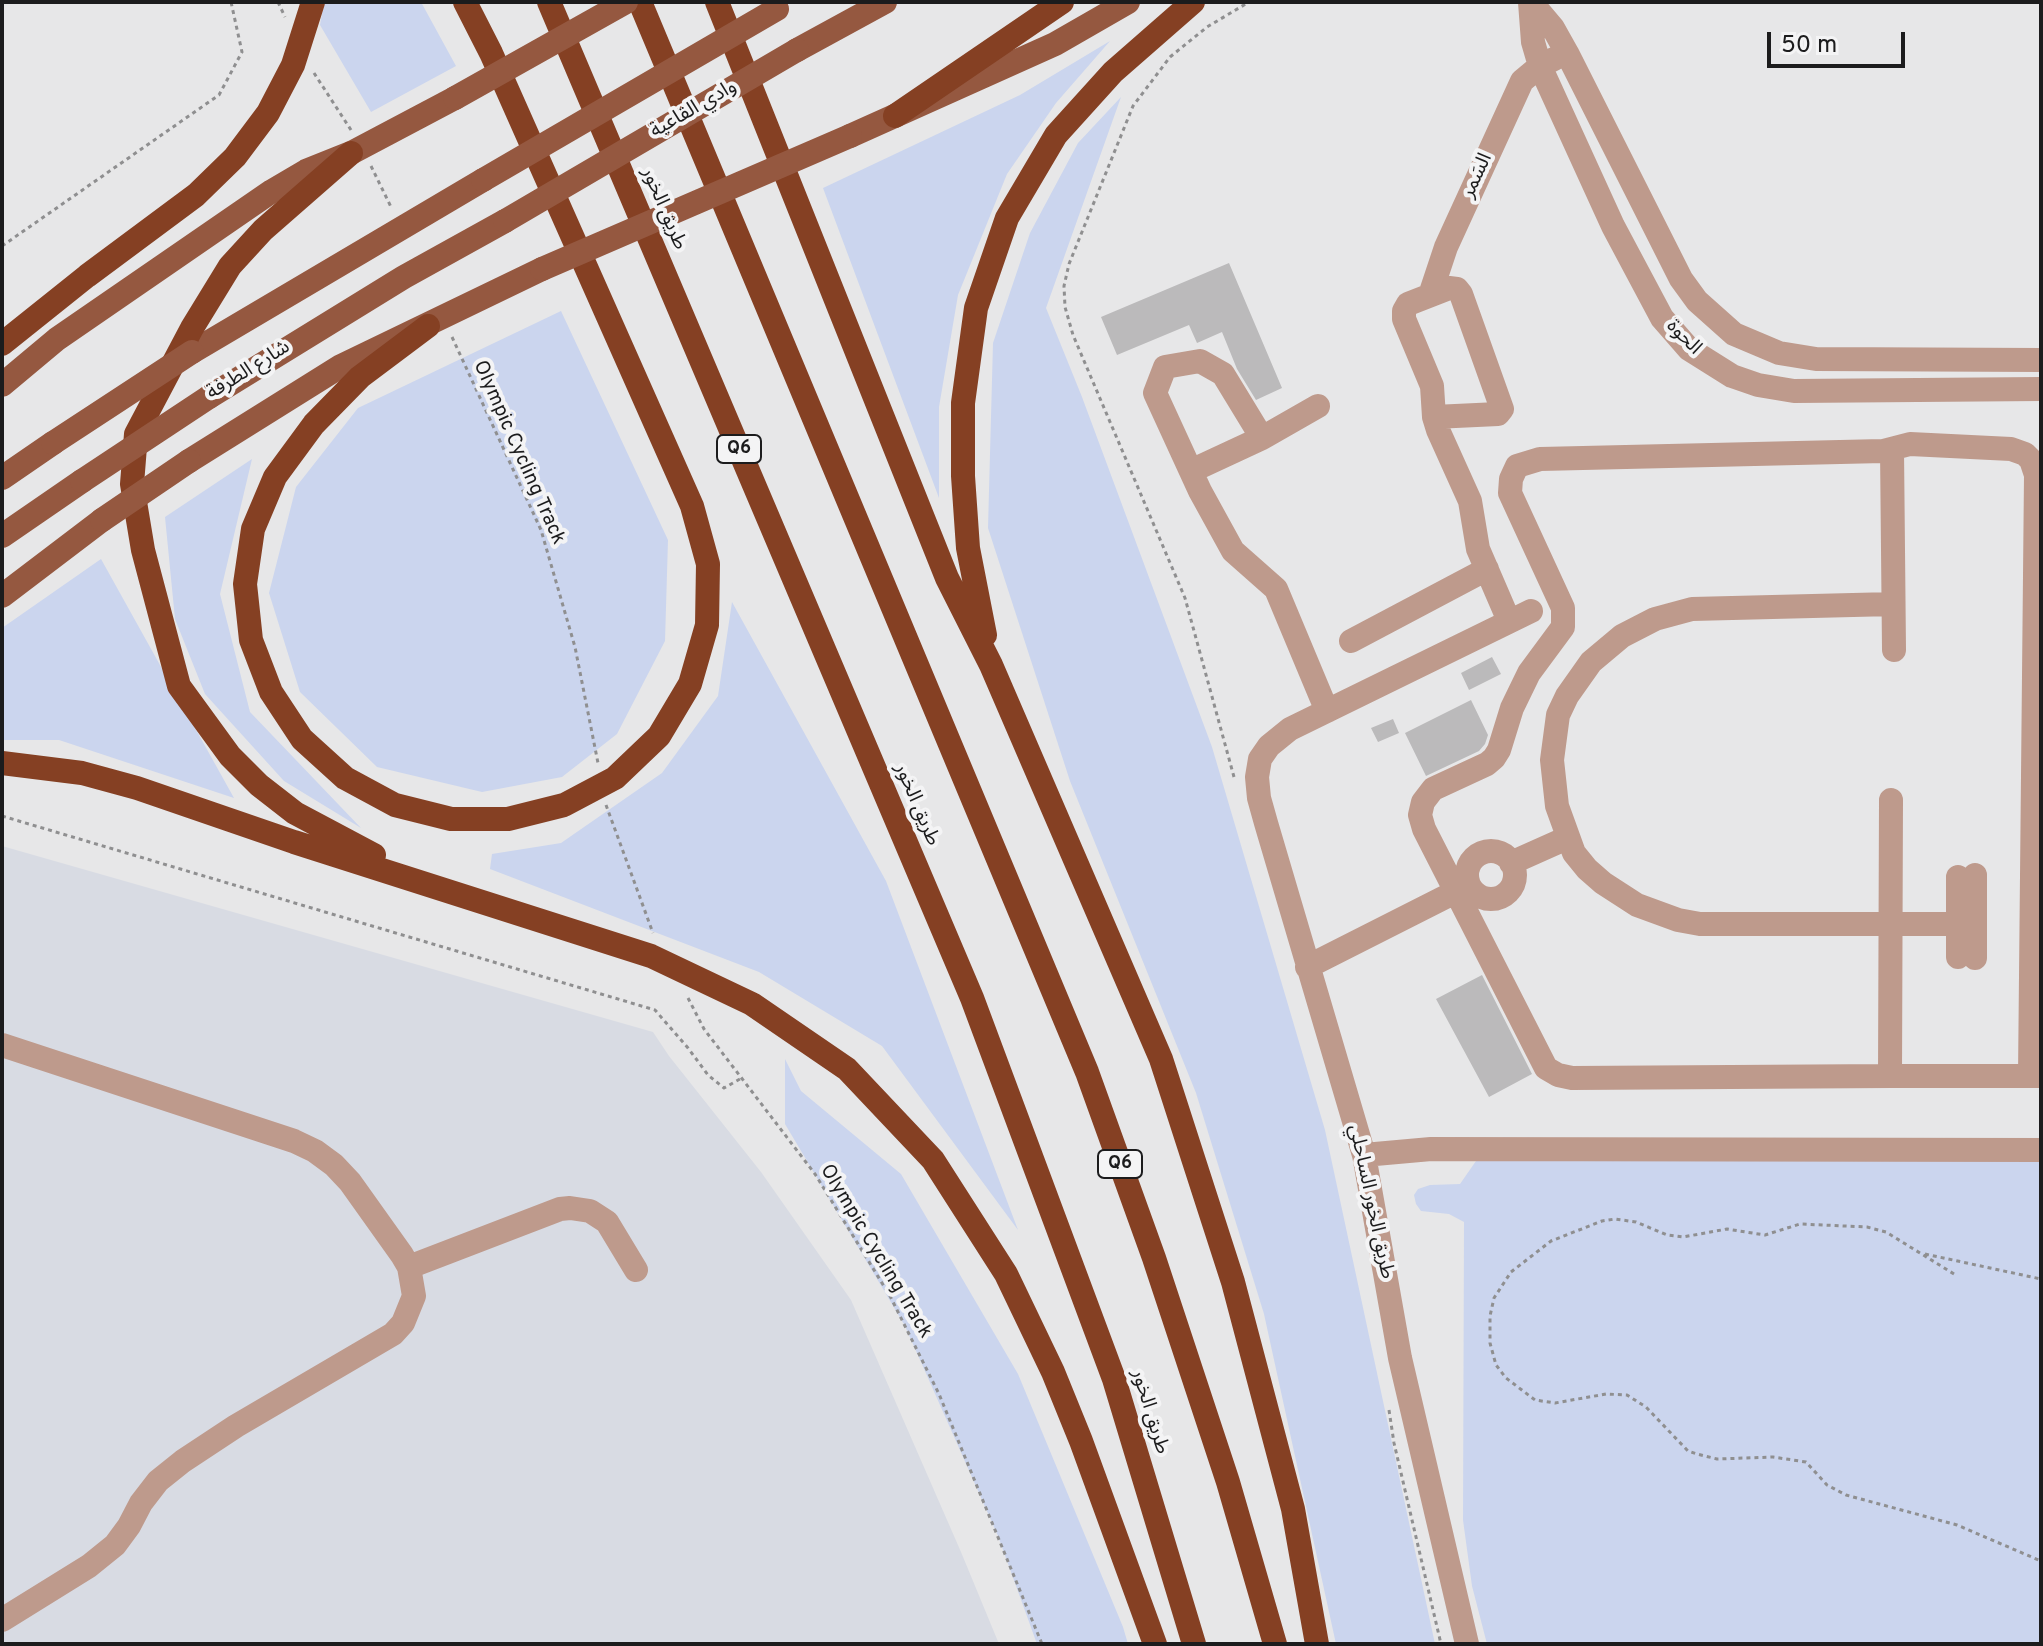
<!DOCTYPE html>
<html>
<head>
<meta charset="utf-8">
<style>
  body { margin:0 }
  #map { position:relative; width:2043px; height:1646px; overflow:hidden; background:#e7e7e8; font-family:Overpass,sans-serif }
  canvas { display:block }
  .frame { position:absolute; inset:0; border:4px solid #1c1c1d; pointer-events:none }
  .scale { position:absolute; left:1767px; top:32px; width:138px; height:36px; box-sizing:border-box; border:4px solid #1c1c1d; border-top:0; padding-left:10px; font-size:24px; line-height:28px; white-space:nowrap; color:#1c1c1d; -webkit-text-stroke:6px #f4f4f5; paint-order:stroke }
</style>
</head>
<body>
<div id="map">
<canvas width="2043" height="1646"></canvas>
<div class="frame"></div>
<div class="scale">50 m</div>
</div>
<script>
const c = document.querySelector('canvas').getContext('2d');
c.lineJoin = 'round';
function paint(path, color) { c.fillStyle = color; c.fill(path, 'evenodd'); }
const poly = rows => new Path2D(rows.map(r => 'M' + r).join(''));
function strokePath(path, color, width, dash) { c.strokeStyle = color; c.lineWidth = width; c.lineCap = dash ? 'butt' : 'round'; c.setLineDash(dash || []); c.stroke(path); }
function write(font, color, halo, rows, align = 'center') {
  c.font = font + ' Overpass,"Noto Sans Arabic",sans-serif'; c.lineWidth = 8; c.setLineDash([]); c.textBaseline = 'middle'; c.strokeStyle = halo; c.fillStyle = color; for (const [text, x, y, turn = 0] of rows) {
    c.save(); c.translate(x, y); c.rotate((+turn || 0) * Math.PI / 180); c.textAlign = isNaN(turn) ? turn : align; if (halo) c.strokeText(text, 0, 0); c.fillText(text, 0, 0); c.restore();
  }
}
paint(poly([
  [2,846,653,1032,669,1056,761,1172,851,1300,961,1552,999,1644,2,1644]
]), '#d8dbe3');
paint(poly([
  [324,2,421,2,456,66,371,112,320,25],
  [1110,41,1056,103,1007,174,958,295,939,407,939,498,823,188,1020,95],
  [1121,97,1046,308,1082,397,1212,747,1325,1130,1435,1644,1336,1644,1264,1314,1196,1093,1070,781,988,528,993,343,1030,233,1078,143],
  [561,311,668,540,665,641,617,734,562,777,482,792,377,767,300,692,269,593,296,487,358,408],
  [252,459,220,594,250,712,361,828,284,781,205,694,175,619,165,517],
  [101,559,234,798,59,740,2,740,2,628],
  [732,602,886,881,1018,1230,882,1046,759,972,490,869,492,854,561,843,662,773,718,696],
  [785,1059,801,1091,901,1174,1018,1374,1123,1627,1128,1644,1037,1644,998,1536,905,1326,785,1124],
  [2041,1156,2041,1644,1487,1644,1472,1586,1463,1520,1464,1222,1449,1214,1421,1211,1416,1204,1414,1195,1418,1189,1430,1185,1460,1184,1476,1161,1483,1159]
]), '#cbd5ee');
paint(poly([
  [1229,263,1282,388,1256,400,1237,369,1222,332,1197,343,1189,325,1117,355,1101,317],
  [1492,657,1501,674,1469,690,1461,673],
  [1471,700,1488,735,1485,744,1479,751,1426,776,1405,733],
  [1393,719,1399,733,1378,742,1371,728],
  [1482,975,1532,1074,1489,1097,1436,999]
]), '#bbbabb');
strokePath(poly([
  [278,2,285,17],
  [314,73,351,130],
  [371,166,392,209],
  [2,246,219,95,242,52,231,2],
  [452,337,541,530,575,647,598,763],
  [1234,777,1185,598,1073,335,1065,307,1064,286,1069,264,1133,106,1170,57,1207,27,1249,2],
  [606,805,653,933],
  [2,816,655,1010,688,1048,708,1075,724,1088,740,1079],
  [688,998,704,1029,815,1174,890,1296,939,1394,1042,1644],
  [1925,1254,2041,1279],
  [1954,1274,1886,1232,1867,1227,1800,1224,1765,1235,1727,1229,1683,1237,1667,1235,1636,1222,1615,1219,1602,1221,1551,1241,1511,1272,1494,1298,1490,1316,1490,1343,1496,1365,1506,1378,1535,1400,1555,1403,1606,1394,1627,1395,1646,1407,1688,1451,1697,1454,1717,1459,1773,1457,1806,1462,1827,1485,1846,1495,1957,1525,2041,1561],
  [1389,1410,1394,1443,1441,1644]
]), '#8f8f90', 3, [4, 4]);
strokePath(poly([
  [1530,2,1533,42,1540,66,1613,226,1662,318,1689,349,1732,376,1758,385,1794,391,2041,389],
  [1531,2,1553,28,1567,53,1681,279,1697,301,1734,334,1779,353,1816,359,2041,360],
  [1430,295,1446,247,1522,81,1540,66,1554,59],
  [1434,417,1498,414,1502,409,1461,294,1457,289,1449,288,1408,304,1404,311,1404,319,1432,386,1434,417,1438,430,1470,501,1478,549,1509,621],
  [1262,438,1318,406],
  [1892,449,1894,650],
  [1191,471,1262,438,1223,374,1200,361,1165,367,1155,393,1200,491,1233,551,1276,589,1327,711],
  [1893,604,1692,609,1655,619,1622,636,1591,662,1567,696,1558,715,1552,760,1557,806,1574,853,1587,869,1603,883,1637,905,1678,920,1700,924,1975,924],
  [1351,641,1487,569],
  '1467 875a24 24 0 1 1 48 0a24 24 0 1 1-48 0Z',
  [1511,863,1567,838],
  [1975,875,1975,958],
  [1958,877,1958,957],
  [1307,967,1469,885],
  [2,1045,294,1141,315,1151,334,1165,350,1182,402,1255,409,1267,414,1296,403,1323,393,1334,236,1426,183,1461,158,1481,141,1503,129,1526,115,1545,89,1566,2,1620],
  [1890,1076,1891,800],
  [2030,1076,2036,475,2031,460,2025,454,2011,449,1910,444,1883,451,1540,459,1517,466,1511,479,1510,493,1563,608,1563,627,1529,673,1512,708,1499,750,1494,758,1487,764,1433,789,1423,802,1420,815,1424,829,1546,1068,1558,1075,1572,1078,1890,1076,2041,1076],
  [1364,1155,1431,1149,2041,1150],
  [409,1267,560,1209,570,1208,590,1211,607,1222,636,1270],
  [1467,1644,1400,1358,1364,1155,1266,823,1259,798,1257,777,1260,759,1269,746,1290,729,1531,611]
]), '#be9a8c', 24);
strokePath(poly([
  [797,50,885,2],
  [850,136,1055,44,1128,2],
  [192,352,483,180],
  [2,385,57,339,272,191,306,171,351,153,455,98],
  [209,397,404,277,505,221],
  [189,461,341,366,542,269],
  [2,478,53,443],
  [2,536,82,481],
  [2,596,102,520]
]), '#955840', 24);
strokePath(poly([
  [549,2,972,998,1114,1379,1194,1644],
  [640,2,1087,1072,1154,1258,1228,1482,1275,1644],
  [717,2,947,578,991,665,1161,1059,1233,1282,1293,1509,1317,1644],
  [895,116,1062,2],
  [351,153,263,230,230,266,192,328,136,434,132,484,143,550,179,686,230,756,259,785,295,813,374,855],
  [428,326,360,377,314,424,275,477,253,529,245,584,251,640,271,692,302,739,345,778,395,805,451,819,508,819,564,805,615,778,659,736,690,684,707,625,708,564,692,506,491,53,465,2],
  [2,344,87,276,196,195,235,157,268,113,293,65,313,2],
  [985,635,968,548,963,476,963,403,976,308,1007,218,1056,135,1113,72,1193,2],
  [2,763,82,773,137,788,294,842,651,956,752,1004,847,1069,933,1160,1006,1274,1053,1372,1081,1441,1155,1644]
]), '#854023', 24);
strokePath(poly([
  [455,98,626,2],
  [483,180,777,9],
  [505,221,797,50],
  [542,269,850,136],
  [53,443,192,352],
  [82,481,209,397],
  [102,520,189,461]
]), '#955840', 24);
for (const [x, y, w] of [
  [739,449,44],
  [1120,1164,44]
]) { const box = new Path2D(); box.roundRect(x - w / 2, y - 14, w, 28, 6); c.fillStyle = '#f4f4f5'; c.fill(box); strokePath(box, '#1c1c1d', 2); }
write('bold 18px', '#1c1c1d', null, [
  ["Q6",739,449],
  ["Q6",1120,1164]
]);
write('20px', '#1c1c1d', '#f4f4f5', [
  ["وادي القاعية",694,110,-30],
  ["السَمر",1478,176,-65],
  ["طريق الخور",663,209,67],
  ["الحوة",1683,338,45],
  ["شارع الطرفة",249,371,-32],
  ["Olympic Cycling Track",518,453,66],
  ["طريق الخور",916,805,67],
  ["طريق الخور الساحلي",1370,1202,78],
  ["Olympic Cycling Track",875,1252,59],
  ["طريق الخور",1149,1412,73]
]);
</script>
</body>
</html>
